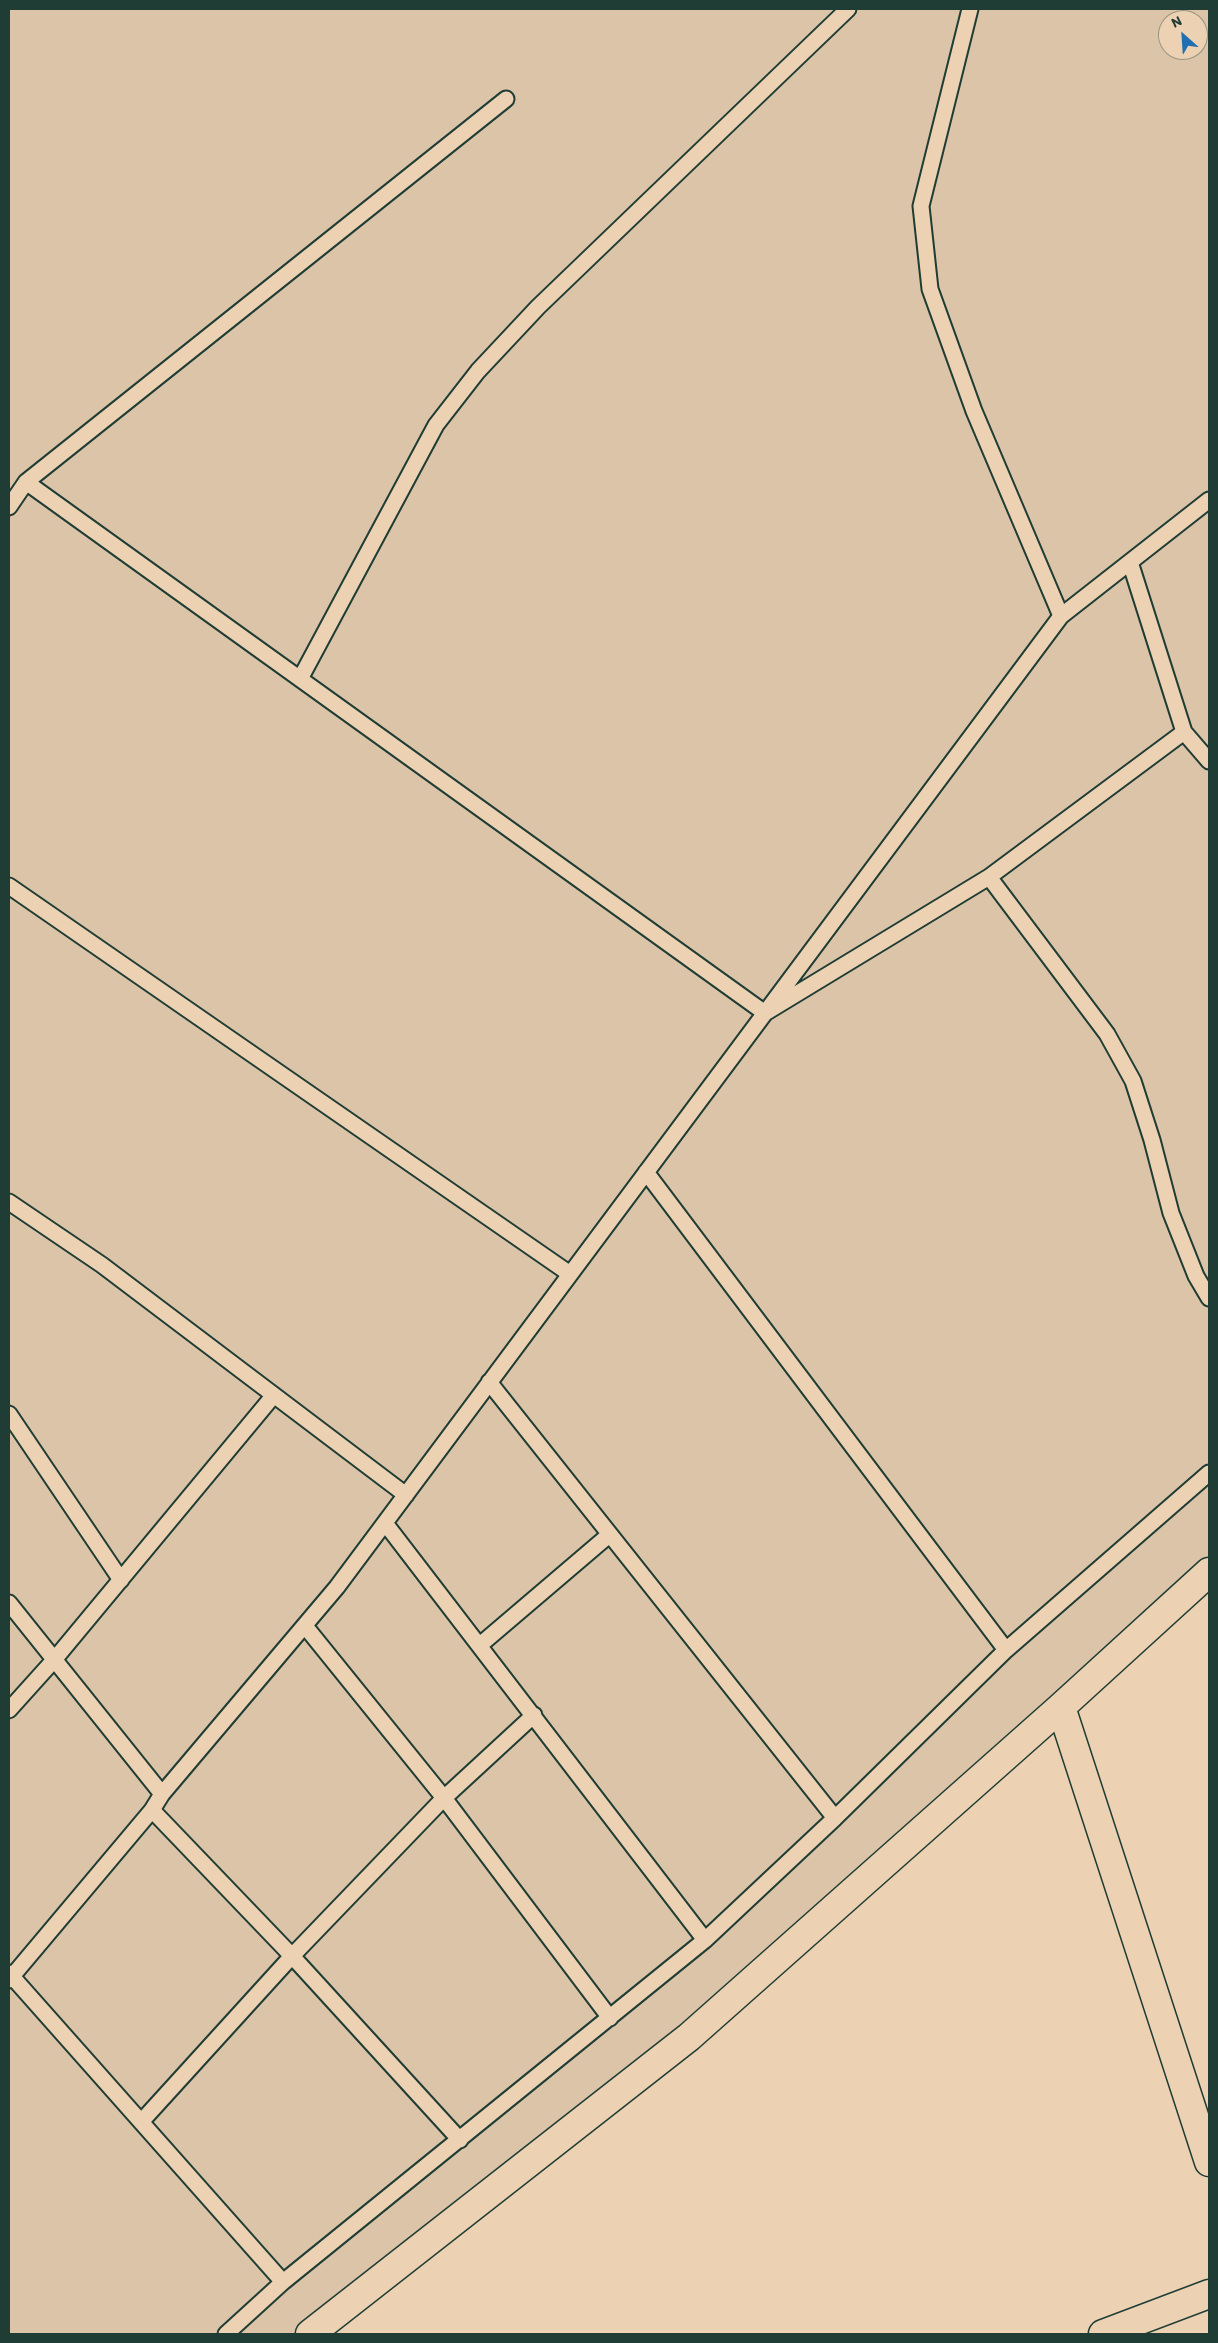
<!DOCTYPE html>
<html>
<head>
<meta charset="utf-8">
<style>
  body { margin:0 }
  #map { position:relative; width:1218px; height:2343px; overflow:hidden; background:#ecd1b3; font-family:Itim,sans-serif }
  canvas { display:block }
  .frame { position:absolute; inset:0; border:10px solid #1f3d34; pointer-events:none }
  .north { position:absolute; left:1158px; top:10px; width:50px; height:50px; box-sizing:border-box; background:#ecd1b3; border:1px solid #9a9680; border-radius:50%; rotate:334deg; font-size:14px; font-weight:700; line-height:20px; text-align:center; color:#1f3d34 }
  .north::after { content:''; display:block; margin:auto; width:18px; height:22px; background:#1f6fb2; clip-path:polygon(50% 0,100% 100%,50% 72%,0 100%) }
</style>
</head>
<body>
<div id="map">
<canvas width="1218" height="2343"></canvas>
<div class="frame"></div>
<div class="north">N</div>
</div>
<script>
const c = document.querySelector('canvas').getContext('2d');
c.lineJoin = 'round';
function paint(path, color) { c.fillStyle = color; c.fill(path, 'evenodd'); }
const poly = rows => new Path2D(rows.map(r => 'M' + r).join(''));
function strokePath(path, color, width, dash) { c.strokeStyle = color; c.lineWidth = width; c.lineCap = dash ? 'butt' : 'round'; c.setLineDash(dash || []); c.stroke(path); }
paint(poly([
  [9,9,1209,9,1209,1572,689,2037,310,2334,9,2334],
  [1168,20,1198,20,1198,50,1168,50]
]), '#dbc4a8');
const service = poly([
  [970,9,921,206,930,289,974,411,1061,616],
  [26,482,765,1013,989,877,1184,732],
  [9,507,26,482,506,99],
  [1130,562,1184,732,1209,761],
  [300,679,436,425,478,371,538,307,848,9],
  [989,877,1107,1034,1133,1081,1152,1140,1171,1213,1196,1276,1209,1298],
  [9,886,570,1274],
  [646,1172,1006,1650],
  [9,1202,102,1265,406,1495],
  [489,1382,835,1818],
  [9,1414,121,1580],
  [385,1523,705,1940],
  [9,1603,162,1794],
  [305,1626,444,1798,610,2018],
  [480,1645,609,1535],
  [9,1710,54,1660,274,1395],
  [152,1810,292,1956,460,2140],
  [9,1973,283,2282],
  [9,1980,152,1810,162,1794,337,1587,1061,616,1209,500],
  [141,2122,292,1956,444,1798,534,1715],
  [226,2334,283,2282,705,1940,835,1818,1006,1650,1209,1473]
]);
const minor = poly([
  [1061,1707,1209,2162],
  [310,2334,689,2037,1061,1707,1209,1572],
  [1103,2334,1209,2294]
]);
strokePath(service, '#1f3d34', 19);
strokePath(minor, '#1f3d34', 31);
strokePath(service, '#ecd1b3', 15);
strokePath(minor, '#ecd1b3', 28);
</script>
</body>
</html>
